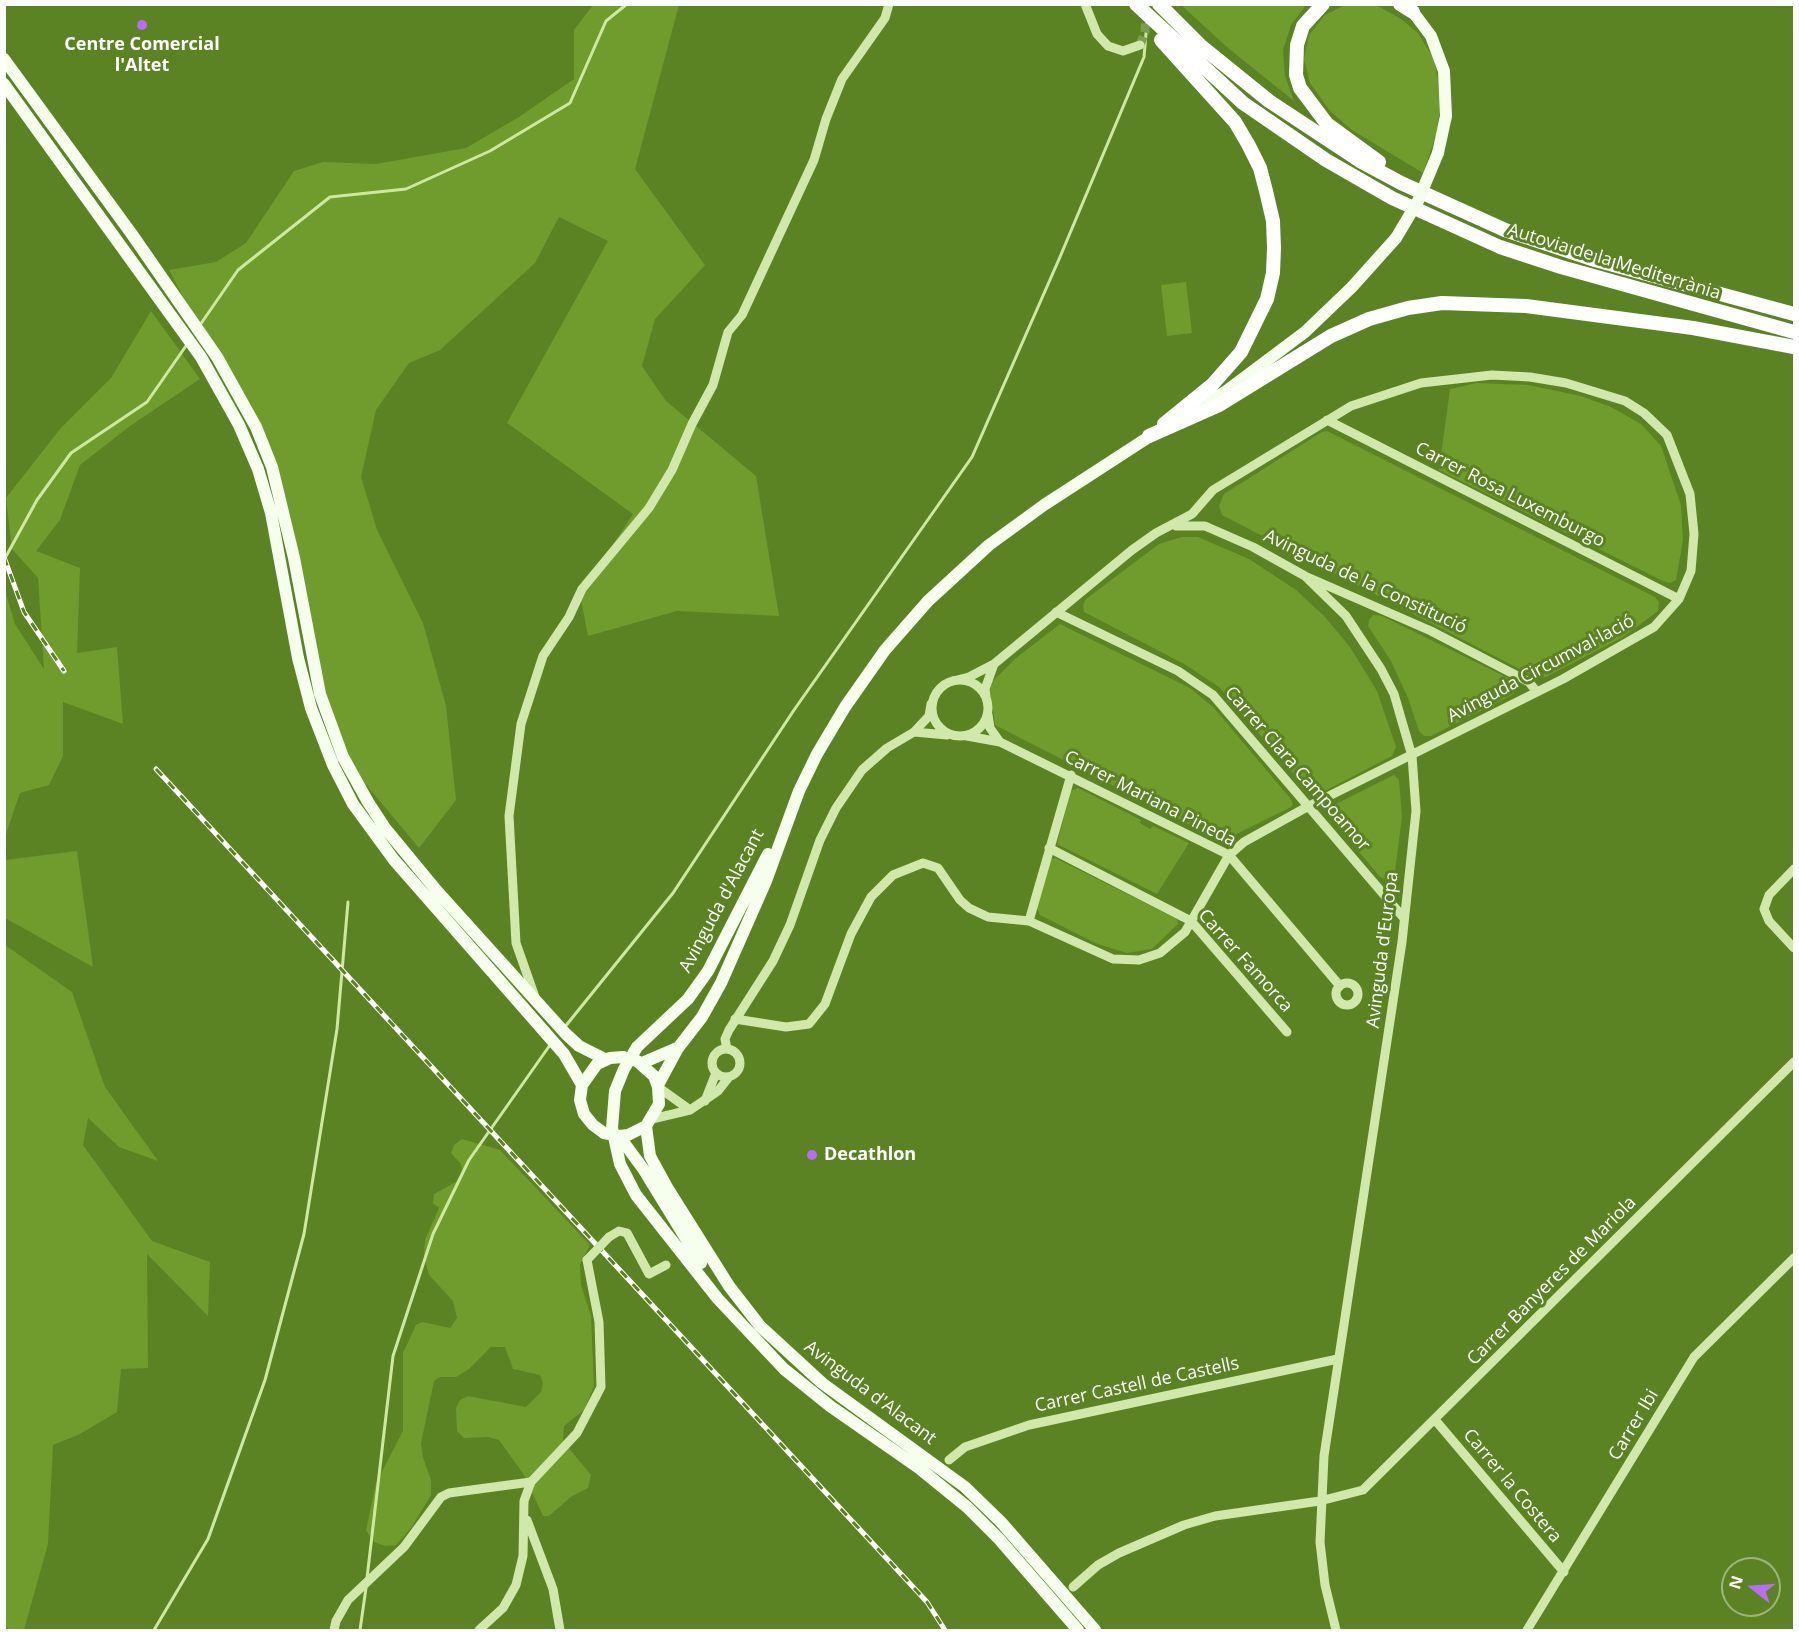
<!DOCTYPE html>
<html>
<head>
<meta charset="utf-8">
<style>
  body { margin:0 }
  #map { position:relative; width:1799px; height:1635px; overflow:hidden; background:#5c8323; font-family:"Open Sans",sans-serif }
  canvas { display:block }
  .frame { position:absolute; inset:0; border:6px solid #fff; pointer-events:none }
  .north { position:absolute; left:1721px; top:1557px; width:60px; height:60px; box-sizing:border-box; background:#5c8323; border:2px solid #9db57b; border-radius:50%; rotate:287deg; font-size:16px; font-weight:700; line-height:24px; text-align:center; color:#fff }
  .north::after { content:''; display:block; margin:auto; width:21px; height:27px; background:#b86ef3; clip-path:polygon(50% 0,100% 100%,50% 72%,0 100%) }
</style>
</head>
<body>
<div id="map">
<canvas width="1799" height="1635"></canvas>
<div class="frame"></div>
<div class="north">N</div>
</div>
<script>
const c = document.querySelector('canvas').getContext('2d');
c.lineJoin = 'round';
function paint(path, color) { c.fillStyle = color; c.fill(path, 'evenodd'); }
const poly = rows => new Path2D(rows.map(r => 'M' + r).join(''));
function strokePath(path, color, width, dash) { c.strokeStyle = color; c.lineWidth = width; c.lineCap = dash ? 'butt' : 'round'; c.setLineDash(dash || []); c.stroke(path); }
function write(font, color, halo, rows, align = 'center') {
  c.font = font + ' "Open Sans",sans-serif'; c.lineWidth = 6; c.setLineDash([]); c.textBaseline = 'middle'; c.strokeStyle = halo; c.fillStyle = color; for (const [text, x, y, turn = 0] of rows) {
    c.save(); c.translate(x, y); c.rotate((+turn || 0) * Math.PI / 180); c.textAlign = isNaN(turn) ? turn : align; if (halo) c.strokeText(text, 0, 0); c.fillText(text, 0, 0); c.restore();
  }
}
paint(poly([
  [1347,4,1376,5,1401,19,1418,33,1435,61,1441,104,1436,135,1423,173,1352,130,1330,111,1310,83,1304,59,1309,35,1325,15],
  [593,5,679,5,635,169,705,265,655,319,642,366,666,401,756,476,779,616,677,611,588,636,580,595,633,514,507,423,608,241,559,217,535,263,440,350,409,363,376,410,361,477,377,530,423,623,446,706,456,800,419,848,343,757,316,673,270,462,169,270,216,262,246,243,294,171,323,162,376,164,466,148,519,117,574,79,574,30],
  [1181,5,1306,5,1291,25,1283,50,1285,76,1294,101,1228,48],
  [1186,282,1192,333,1167,336,1161,285],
  [151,311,200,379,130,426,80,465,60,520,36,551,80,568,77,653,117,647,123,724,63,702,63,756,49,785,20,793,5,837,5,591,15,624,44,669,38,578,12,549,6,498,60,429,111,378],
  [1477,383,1528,385,1581,396,1611,407,1641,424,1661,446,1681,505,1683,540,1676,580,1670,583,1663,581,1439,470,1450,389],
  [1327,431,1655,597,1659,602,1658,611,1623,637,1546,677,1537,678,1222,515,1219,506,1224,494,1322,432],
  [1182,537,1198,537,1249,559,1296,590,1325,617,1350,647,1377,691,1396,747,1392,756,1319,794,1312,795,1219,687,1186,665,1084,612,1083,605,1086,599,1159,544],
  [1373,615,1382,616,1510,679,1515,685,1515,691,1512,695,1431,736,1424,736,1419,731,1408,698,1391,661,1368,626,1369,620],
  [1060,624,1190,688,1214,708,1290,798,1293,804,1291,807,1222,841,995,725,990,690,992,682,1016,658],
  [1394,775,1399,780,1402,817,1395,871,1392,876,1385,879,1380,877,1330,817,1329,811,1332,806],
  [1078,788,1141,820,1140,823,1150,829,1153,826,1189,843,1157,894,1057,844,1071,791],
  [77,851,93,967,5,918,5,860],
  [1055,858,1177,919,1178,924,1152,949,1127,953,1095,943,1040,915,1037,908,1051,859],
  [5,945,72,992,105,1087,158,1161,119,1147,88,1118,83,1145,152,1241,210,1262,208,1316,147,1254,148,1368,121,1369,117,1412,80,1434,53,1445,48,1544,24,1630,4,1630],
  [462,1139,500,1150,590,1245,580,1264,581,1285,591,1316,594,1386,584,1410,564,1426,563,1441,591,1475,588,1488,572,1496,549,1516,543,1516,524,1475,499,1440,488,1437,464,1438,457,1431,456,1408,460,1400,468,1396,526,1407,541,1392,543,1383,540,1375,513,1369,505,1347,491,1347,469,1369,456,1377,440,1377,434,1381,421,1443,423,1458,431,1480,431,1495,411,1528,396,1545,385,1546,374,1542,366,1530,376,1483,403,1431,403,1353,416,1325,422,1322,450,1328,457,1318,453,1301,429,1275,424,1257,425,1240,439,1208,433,1203,434,1194,456,1182,462,1172,461,1164,451,1153,454,1145]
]), '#709b2d');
strokePath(poly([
  [200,325,238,270,330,197,406,189,490,151,570,103,606,21,627,4],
  [4,560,37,500,71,453,147,402,188,343],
  [564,1028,673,893,794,710,972,457,1060,257,1144,57,1147,22],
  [367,1578,393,1356,433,1234,469,1160,550,1045],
  [154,1630,208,1539,265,1380,304,1234,337,1029,348,902],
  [360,1630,366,1588]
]), '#cde99f', 3);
strokePath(poly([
  [1140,45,1145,32,1147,4]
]), '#7d9c4f', 9, [9, 4.5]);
strokePath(poly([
  [1085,4,1097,34,1108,46,1123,51,1140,45],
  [1327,420,1679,599],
  [1176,526,1205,526,1253,547,1305,576,1431,631,1529,682,1536,691],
  [1305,576,1346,616,1381,669,1394,694,1412,756,1416,811,1402,942,1324,1456,1320,1542,1325,1585,1336,1630],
  [1056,612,1178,671,1213,695,1403,917],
  '932 708a28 28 0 1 1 56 0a28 28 0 1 1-56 0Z',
  [986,696,985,689,994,664],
  [914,732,947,735],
  [967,736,1000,742,990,728,988,715],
  [1000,742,1229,855,1340,986],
  [1049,848,1191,921,1287,1032],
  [1794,869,1769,895,1764,909,1769,921,1794,948],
  [1029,921,1071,775],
  '1336 994a11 11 0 1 1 22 0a11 11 0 1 1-22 0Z',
  [535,997,516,943,509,816,521,724,543,656,569,617,582,589,649,508,672,470,692,424,713,385,728,332,742,315,814,160,826,119,842,79,885,18,889,4],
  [735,1019,786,1027,809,1024,825,1004,851,934,871,897,893,875,923,863,938,868,960,900,969,908,988,917,1029,921,1113,959,1139,960,1160,953,1185,932,1229,855,1244,842,1307,807,1563,679,1654,627,1679,599,1691,571,1694,534,1690,494,1667,435,1644,413,1625,401,1566,383,1530,377,1492,375,1421,383,1351,406,1213,490,1192,514,1156,533,1132,550,994,664,969,677,957,680],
  [727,1049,725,1039,729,1030,773,961,790,925,820,840,836,808,862,770,887,748,914,732,929,716,931,704],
  '712 1063a14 14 0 1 1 28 0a14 14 0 1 1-28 0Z',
  [658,1087,690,1110],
  [705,1101,716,1073],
  [652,1119,690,1110,718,1091,729,1077],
  [609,1237,619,1231,627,1233,649,1274,666,1265],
  [1436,1421,1564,1572],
  [949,1460,965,1447,1029,1425,1338,1359],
  [527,1520,553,1589,560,1630],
  [1073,1587,1098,1565,1119,1553,1184,1525,1215,1516,1320,1501,1363,1490,1794,1062],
  [334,1630,336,1621,348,1600,404,1547,441,1497,449,1493,531,1482,577,1433,601,1387,599,1322,587,1260],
  [479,1630,503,1608,516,1585,523,1556,524,1501,531,1482],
  [1527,1630,1694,1357,1794,1258]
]), '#d0e8ab', 9);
strokePath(poly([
  [1413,12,1431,36,1444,71,1446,116,1438,153],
  [4,59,131,233,217,357,256,427,272,467,294,558,320,694,343,757,368,802,385,828,437,891,566,1034,579,1046,605,1059],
  [4,84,201,357,239,425,258,469,271,513,298,658,311,708,333,765,353,804,394,860,564,1054,582,1085],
  [1188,413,1225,392,1305,332,1352,287,1396,238],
  [768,854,708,971,688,999,637,1047,624,1069,615,1091,612,1128,620,1164,636,1195,718,1299,784,1369,830,1406,919,1468,967,1507,999,1539,1078,1630],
  [642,1063,677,1048],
  [658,1085,678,1048,702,1017,721,983,766,881,799,791,817,754,845,707,885,650,928,601,989,545,1044,505,1158,431],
  [646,1126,650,1156,668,1189,729,1286,760,1326,822,1383,965,1487,1001,1522,1095,1630],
  [604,1133,593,1125,584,1114,580,1100,582,1085,597,1064,610,1058,623,1057],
  [619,1136,644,1170,701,1263],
  [619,1136,628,1135,646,1126,659,1104,658,1087,654,1076,637,1061]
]), '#f6feee', 12);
strokePath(poly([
  [1136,4,1243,103,1326,160,1392,198,1500,247,1561,267,1794,332],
  [1159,4,1201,46,1269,101,1360,161,1401,183,1505,230,1595,260,1794,314],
  [1323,4,1303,26,1297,45,1296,75,1300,88,1327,124,1379,162],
  [1400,4,1413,12],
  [1161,40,1235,122,1248,144,1260,168,1266,191,1273,221,1274,248,1273,273,1267,299,1241,352,1212,385,1164,424],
  [1149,436,1219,405,1331,336,1369,319,1408,308,1442,303,1526,306,1693,328,1794,347]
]), '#fff', 14);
const rail = poly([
  [4,557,24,612,64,671],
  [156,769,927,1602,945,1630]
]);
strokePath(rail, '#fff', 5);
strokePath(rail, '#5c8323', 3, [9]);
strokePath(poly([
  [587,1260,609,1237]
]), '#d0e8ab', 9);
strokePath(poly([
  [1396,238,1418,201,1438,153],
  [623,1057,637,1061],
  [604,1133,619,1136]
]), '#f6feee', 12);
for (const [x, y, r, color] of [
  [142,25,6,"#b86ef3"],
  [812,1155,6,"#b86ef3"]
]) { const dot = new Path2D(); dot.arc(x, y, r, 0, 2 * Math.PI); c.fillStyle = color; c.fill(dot); strokePath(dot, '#5c8323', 2); }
write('bold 18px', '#fff', '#5c8323', [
  ["Centre Comercial",142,45],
  ["l'Altet",142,66],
  ["Decathlon",824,1155,"left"]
]);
write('18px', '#fff', '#5c8323', [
  ["Autovia de la Mediterrània",1614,262,17],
  ["Carrer Rosa Luxemburgo",1510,495,27],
  ["Avinguda de la Constitució",1365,582,25],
  ["Avinguda Circumval·lació",1541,669,-28],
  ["Carrer Clara Campoamor",1297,769,49],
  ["Carrer Mariana Pineda",1150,799,27],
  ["Avinguda d'Alacant",722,901,-62],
  ["Avinguda d'Europa",1383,950,-83],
  ["Carrer Famorca",1245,961,48],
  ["Carrer Banyeres de Mariola",1552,1281,-45],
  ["Carrer Castell de Castells",1137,1385,-12],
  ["Avinguda d'Alacant",870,1393,37],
  ["Carrer Ibi",1634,1425,-59],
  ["Carrer la Costera",1512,1486,50]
]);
</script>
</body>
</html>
